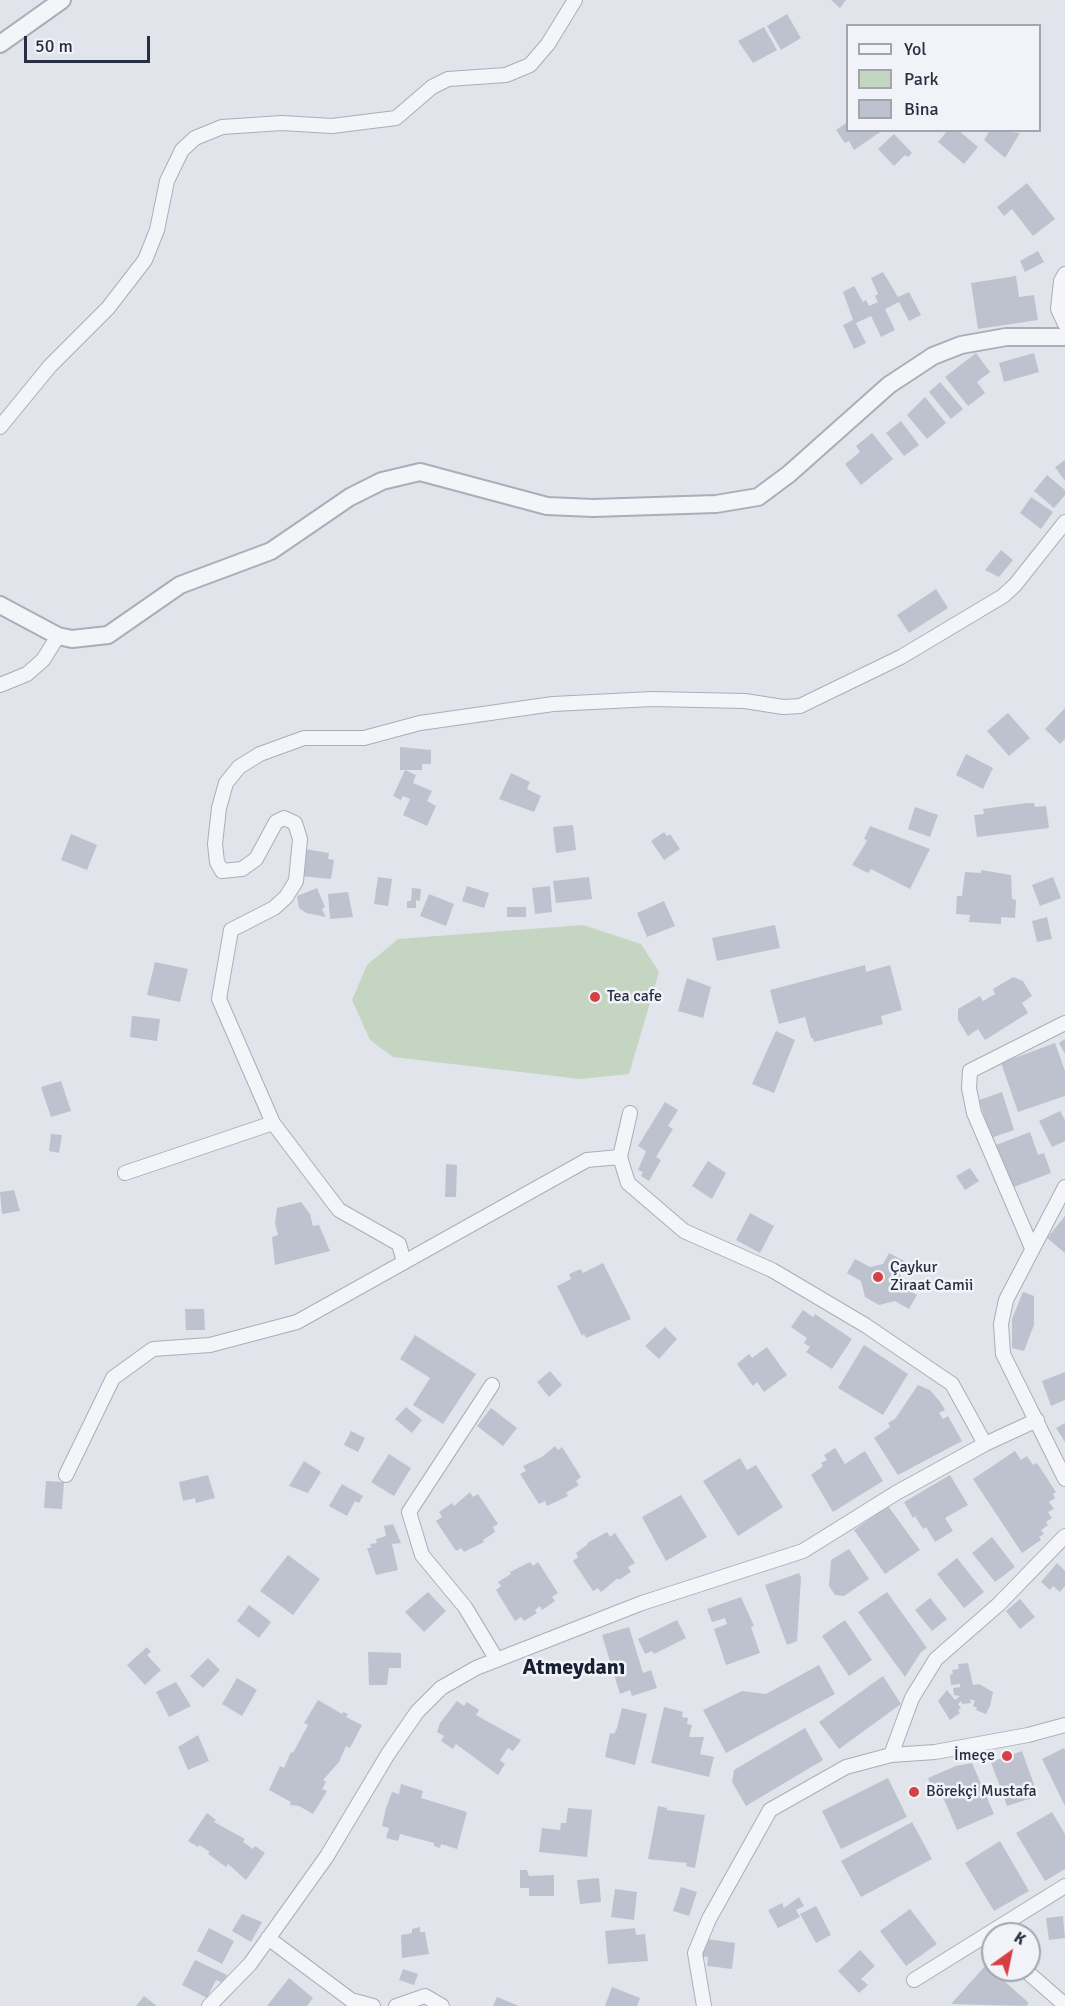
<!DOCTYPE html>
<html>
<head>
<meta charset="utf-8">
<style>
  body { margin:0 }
  #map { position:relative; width:1065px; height:2006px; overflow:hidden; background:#e1e4eb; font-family:Signika,sans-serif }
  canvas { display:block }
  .legend { position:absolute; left:846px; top:24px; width:195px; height:108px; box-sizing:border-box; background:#f1f3f8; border:2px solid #a1a5b0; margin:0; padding:8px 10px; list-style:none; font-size:18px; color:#282f43 }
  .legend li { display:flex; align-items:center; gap:12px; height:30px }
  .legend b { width:30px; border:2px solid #a1a5b0 }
  .north { position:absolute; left:981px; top:1922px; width:60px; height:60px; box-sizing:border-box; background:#f1f3f8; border:2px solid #a1a5b0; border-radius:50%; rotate:33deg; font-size:16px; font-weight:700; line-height:24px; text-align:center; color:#282f43 }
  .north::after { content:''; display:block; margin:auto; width:21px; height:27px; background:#d63f43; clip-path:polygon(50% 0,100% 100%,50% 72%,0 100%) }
  .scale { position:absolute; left:24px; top:36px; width:126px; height:27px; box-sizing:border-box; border:3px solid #282f43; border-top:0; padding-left:8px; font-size:18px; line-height:21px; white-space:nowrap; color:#282f43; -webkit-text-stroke:4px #f1f3f8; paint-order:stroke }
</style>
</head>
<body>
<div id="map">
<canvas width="1065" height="2006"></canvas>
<ul class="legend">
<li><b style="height:8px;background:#f4f5f8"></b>Yol</li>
<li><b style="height:16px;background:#c4d5c2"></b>Park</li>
<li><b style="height:16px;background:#bec2ce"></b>Bina</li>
</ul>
<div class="north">K</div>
<div class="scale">50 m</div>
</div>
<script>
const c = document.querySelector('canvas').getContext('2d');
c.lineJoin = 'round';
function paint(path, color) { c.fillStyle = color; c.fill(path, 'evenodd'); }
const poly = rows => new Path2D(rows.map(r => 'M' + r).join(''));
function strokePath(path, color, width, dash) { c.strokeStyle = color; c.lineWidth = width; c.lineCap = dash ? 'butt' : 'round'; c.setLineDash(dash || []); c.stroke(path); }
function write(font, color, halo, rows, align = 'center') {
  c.font = font + ' Signika,sans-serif'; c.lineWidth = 5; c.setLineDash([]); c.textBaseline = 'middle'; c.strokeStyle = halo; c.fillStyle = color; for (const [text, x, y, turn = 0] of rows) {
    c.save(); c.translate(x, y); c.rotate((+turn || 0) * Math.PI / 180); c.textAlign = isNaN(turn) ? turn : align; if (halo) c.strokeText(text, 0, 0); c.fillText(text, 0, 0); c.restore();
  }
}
paint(poly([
  [583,925,641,944,659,972,629,1074,580,1079,393,1057,370,1040,352,1000,367,965,398,939]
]), '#c4d5c2');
paint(poly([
  [831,0,846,0,840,8],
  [787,14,801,38,781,50,767,26],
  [764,27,777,50,753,63,738,41],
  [848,122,848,130,883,130,854,150,849,141,845,143,836,130],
  [948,130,958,130,978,147,964,164,938,142],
  [990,130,1020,133,1005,158,984,140],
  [894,134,912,153,908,157,905,155,894,166,878,149],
  [1027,183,1055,219,1033,236,1012,209,1004,216,997,207],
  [1038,251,1044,262,1025,272,1020,261],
  [883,272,898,297,909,292,921,315,909,321,899,302,885,309,895,330,881,337,871,316,856,323,866,343,854,349,843,325,853,320,843,292,854,286,863,302,866,300,869,306,878,302,875,296,878,294,871,278],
  [1016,276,1019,297,1034,295,1038,320,978,329,971,283],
  [976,353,990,372,977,382,985,393,968,406,945,377],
  [1034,353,1039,372,1004,382,999,363],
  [940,382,963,409,951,419,929,392],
  [925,397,946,423,927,439,907,415],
  [901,421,919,445,904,456,886,433],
  [872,433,893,459,861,485,845,464,860,452,856,446],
  [1065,460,1065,481,1055,467],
  [1047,475,1065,490,1065,495,1054,508,1034,491],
  [1031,497,1053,512,1041,529,1020,513],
  [1001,550,1013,560,999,577,985,570],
  [936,589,948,608,909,633,897,615],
  [1065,708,1065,739,1060,744,1045,729],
  [1008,713,1030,738,1009,756,987,731],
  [400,747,431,750,431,764,422,764,422,770,405,770,416,775,413,783,432,791,427,801,436,806,427,826,403,815,410,799,403,796,401,800,393,796,405,770,400,770],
  [966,754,993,768,983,789,956,775],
  [511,773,530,782,527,789,541,796,534,812,499,799],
  [1027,803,1034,803,1035,807,1046,806,1049,828,977,837,974,815,984,814,983,809],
  [915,807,938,815,930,837,908,829],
  [573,825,576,850,556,853,553,827],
  [870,826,930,849,910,889,871,869,868,873,852,865,864,846,867,840,864,839],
  [664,832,667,836,670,834,680,849,664,860,651,841],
  [71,834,97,845,87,870,61,860],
  [305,849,329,853,328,859,334,860,331,879,301,876],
  [981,870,1011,875,1012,899,1016,900,1015,918,1001,917,1001,924,969,922,970,915,956,914,957,896,962,896,965,872,981,873],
  [378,877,392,879,388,906,374,904],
  [589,877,592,899,556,903,553,881],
  [1053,877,1061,898,1040,906,1032,885],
  [467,886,489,893,484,908,462,901],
  [550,886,552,912,535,914,532,888],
  [317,888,325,907,322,909,326,917,306,913,299,908,297,896],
  [412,888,421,889,420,901,416,900,416,908,407,908,407,901,411,901],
  [348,892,353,917,330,919,328,894],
  [429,894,454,904,446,926,420,916],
  [664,901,675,926,647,937,637,913],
  [507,907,526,907,526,917,507,917],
  [1047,917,1052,939,1037,942,1032,921],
  [775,925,780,948,717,961,712,938],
  [155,962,188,969,180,1002,147,995],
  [865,965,866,972,890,965,902,1010,881,1016,883,1024,814,1042,813,1038,811,1038,805,1017,779,1024,770,990],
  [1013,977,1023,981,1032,996,1022,1003,1028,1013,985,1040,978,1029,968,1036,958,1020,958,1009,980,996,983,1001,995,994,993,989],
  [687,978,711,987,703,1018,678,1011],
  [132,1016,160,1019,157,1041,130,1037],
  [776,1031,795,1040,774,1093,752,1084],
  [1065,1039,1065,1054,1059,1043],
  [1055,1043,1065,1071,1065,1096,1018,1112,1001,1063],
  [61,1081,71,1111,51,1117,41,1087],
  [1002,1092,1014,1130,991,1138,979,1100],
  [665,1102,678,1110,668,1126,673,1129,656,1157,661,1160,649,1181,641,1176,643,1172,638,1170,646,1151,638,1146],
  [1060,1111,1065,1120,1065,1141,1052,1147,1039,1121],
  [1030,1132,1038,1155,1044,1153,1051,1173,1011,1188,996,1145],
  [51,1134,62,1135,59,1153,49,1151],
  [708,1161,726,1173,712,1199,692,1186],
  [446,1164,457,1165,456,1197,445,1197],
  [970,1168,979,1181,965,1190,956,1176],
  [14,1190,20,1211,2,1214,0,1192],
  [301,1202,310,1214,313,1226,319,1225,330,1251,275,1265,272,1237,278,1235,275,1223,277,1208],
  [750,1213,774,1226,760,1253,736,1240],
  [1065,1216,1065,1253,1047,1238],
  [889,1253,906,1262,900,1273,903,1287,917,1295,909,1309,895,1301,879,1305,865,1297,861,1281,847,1273,855,1259,870,1267,883,1264],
  [603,1263,631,1319,586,1338,584,1334,582,1336,557,1286,571,1279,569,1274,581,1269,583,1273],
  [1023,1292,1034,1296,1034,1325,1024,1351,1012,1348,1012,1319],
  [185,1309,204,1309,205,1330,186,1330],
  [803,1310,813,1317,815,1314,852,1339,832,1369,806,1352,810,1347,804,1343,807,1338,791,1327],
  [665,1327,677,1339,659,1359,645,1346],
  [415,1335,476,1374,443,1424,413,1405,430,1378,400,1359],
  [864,1345,908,1374,883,1415,838,1388],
  [767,1347,787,1375,764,1392,757,1382,753,1386,737,1364,749,1354,752,1358],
  [550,1371,562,1385,549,1397,537,1382],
  [1065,1372,1065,1400,1051,1406,1042,1381],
  [918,1385,930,1390,941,1403,945,1410,939,1413,943,1419,948,1416,962,1441,898,1475,874,1438,890,1427,888,1423,895,1419],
  [406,1407,422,1420,412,1433,395,1419],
  [491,1408,517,1428,503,1446,477,1426],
  [1065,1423,1065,1442,1056,1428],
  [351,1431,365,1438,358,1452,344,1445],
  [555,1446,558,1450,562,1447,581,1477,576,1481,579,1485,566,1493,568,1496,547,1506,545,1501,539,1504,520,1474,526,1471,523,1466,542,1457],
  [835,1448,845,1464,865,1451,883,1481,833,1512,811,1475,823,1466,821,1463,827,1460,824,1455],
  [1015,1451,1021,1460,1027,1456,1033,1465,1037,1463,1056,1492,1053,1494,1055,1498,1049,1502,1054,1509,1048,1512,1052,1518,1046,1522,1048,1525,1041,1530,1044,1534,1039,1537,1041,1540,1022,1553,973,1479],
  [389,1454,411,1468,394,1496,371,1482],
  [740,1458,747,1470,756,1465,783,1507,738,1536,703,1481],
  [304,1461,321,1472,308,1493,289,1486],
  [208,1475,215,1498,196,1503,195,1498,183,1501,179,1482],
  [950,1475,968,1505,945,1518,953,1531,935,1542,926,1527,923,1529,915,1516,913,1518,904,1502],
  [46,1481,64,1482,62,1509,44,1508],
  [342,1484,363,1496,359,1503,355,1501,347,1516,329,1506],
  [470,1492,473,1497,478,1494,498,1524,493,1527,495,1532,483,1540,484,1542,464,1552,461,1548,456,1551,436,1521,442,1517,439,1512,452,1503,454,1506],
  [681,1495,707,1537,666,1561,642,1517],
  [888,1506,920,1550,885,1574,854,1530],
  [393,1524,401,1543,392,1544,398,1570,376,1575,367,1548,371,1548,370,1544,377,1543,376,1539,386,1536,384,1526],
  [607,1532,610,1537,615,1533,635,1563,628,1567,631,1572,619,1580,618,1578,601,1592,598,1588,593,1591,573,1561,578,1557,576,1553,588,1544,587,1543],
  [992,1537,1015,1567,995,1582,972,1553],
  [849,1549,869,1579,844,1596,835,1595,829,1586,831,1560],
  [288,1555,320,1579,293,1615,260,1591],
  [957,1558,984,1592,964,1608,937,1574],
  [530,1562,533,1566,538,1562,558,1593,552,1597,555,1601,542,1610,540,1606,535,1610,537,1613,524,1621,521,1617,515,1621,496,1590,501,1586,498,1582,511,1574,510,1572],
  [1057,1563,1065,1571,1065,1586,1060,1592,1053,1586,1050,1590,1041,1582],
  [799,1573,801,1577,797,1641,787,1645,765,1585],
  [428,1592,446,1611,424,1632,405,1612],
  [887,1592,927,1648,921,1652,905,1677,858,1612],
  [741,1597,754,1626,751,1627,760,1653,726,1665,714,1629,727,1624,725,1618,712,1622,707,1609],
  [930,1598,947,1619,932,1631,915,1610],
  [1020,1599,1035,1617,1020,1629,1006,1611],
  [249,1605,271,1622,259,1638,237,1621],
  [677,1620,686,1638,654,1654,652,1651,645,1654,638,1639],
  [845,1620,872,1660,849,1676,822,1636],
  [629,1627,643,1673,651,1670,657,1688,632,1696,630,1690,620,1694,602,1635],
  [147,1647,151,1652,147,1655,161,1670,145,1685,127,1665],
  [368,1652,401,1653,401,1668,389,1668,387,1685,369,1685],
  [208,1658,220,1670,203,1688,190,1676],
  [968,1663,973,1685,979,1684,993,1692,990,1706,986,1714,976,1710,977,1708,973,1706,975,1701,970,1699,971,1703,962,1704,961,1701,958,1704,961,1708,958,1710,960,1713,950,1720,938,1701,947,1690,955,1700,960,1696,954,1695,953,1688,960,1687,960,1684,951,1685,950,1675,953,1674,952,1670,959,1669,958,1664],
  [819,1665,835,1694,726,1753,703,1710,742,1691,766,1694],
  [883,1676,901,1704,839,1749,819,1722],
  [237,1678,257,1690,242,1716,222,1704],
  [176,1682,191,1706,169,1717,156,1692],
  [318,1700,342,1714,343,1712,348,1714,346,1717,362,1725,350,1748,346,1746,339,1762,323,1780,326,1782,322,1789,327,1791,313,1814,299,1806,290,1805,291,1802,269,1790,280,1766,284,1768,291,1752,293,1753,308,1725,304,1723],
  [457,1701,464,1706,467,1702,479,1710,476,1715,521,1740,513,1751,508,1748,500,1760,505,1764,498,1775,456,1744,453,1749,441,1741,444,1736,437,1732,440,1723],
  [664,1707,683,1712,682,1717,688,1718,687,1724,692,1725,689,1737,704,1737,700,1754,714,1757,709,1777,651,1763],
  [622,1708,647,1714,635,1765,605,1757,610,1733,614,1734,617,1728],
  [805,1728,823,1760,746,1806,732,1782,734,1770],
  [198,1735,209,1761,188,1770,178,1747],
  [1064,1748,1065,1750,1065,1806,1042,1759],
  [1022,1751,1038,1796,1007,1806,991,1762],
  [972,1763,994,1814,957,1830,940,1790,934,1792,928,1778,956,1766],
  [888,1778,907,1817,841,1849,822,1811],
  [401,1784,423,1791,421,1798,467,1812,457,1849,441,1844,440,1848,434,1846,434,1843,400,1834,398,1841,386,1838,389,1828,382,1826,386,1808,392,1792,399,1794],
  [658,1806,667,1808,667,1810,705,1815,695,1868,686,1866,687,1863,648,1859],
  [568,1808,592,1810,587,1857,539,1852,542,1828,560,1830,561,1823,566,1823],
  [1052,1812,1065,1834,1065,1869,1045,1881,1016,1833],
  [207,1813,216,1820,214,1822,245,1839,243,1842,253,1849,255,1846,265,1853,246,1880,228,1864,226,1867,208,1854,210,1852,199,1845,198,1847,188,1841],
  [912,1822,932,1859,861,1897,841,1861],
  [1000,1841,1029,1891,994,1911,965,1863],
  [520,1870,527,1870,529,1876,554,1875,554,1896,529,1896,529,1888,520,1888],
  [599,1878,601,1902,580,1904,577,1880],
  [681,1887,697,1892,689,1916,673,1911],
  [615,1889,637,1892,634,1920,611,1917],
  [799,1897,804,1906,796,1910,800,1917,778,1928,768,1910,782,1903,784,1908],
  [816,1906,831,1935,816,1943,800,1914],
  [910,1909,937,1944,906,1966,880,1931],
  [242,1914,262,1922,251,1942,232,1931],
  [1063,1916,1065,1938,1049,1940,1046,1918],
  [420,1927,420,1932,425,1932,429,1954,402,1958,401,1935,412,1933,412,1929],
  [209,1928,234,1941,222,1964,197,1951],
  [635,1928,636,1935,645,1934,648,1961,608,1964,605,1931],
  [707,1939,735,1943,732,1969,707,1966,708,1957,699,1956,700,1947,706,1948],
  [860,1950,875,1966,861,1979,868,1985,859,1993,838,1971],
  [195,1960,227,1975,222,1983,216,1980,207,1998,182,1985],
  [986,1965,1029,2003,1026,2006,951,2004],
  [403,1969,418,1974,414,1985,399,1980],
  [289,1978,313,1998,307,2006,267,2006],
  [612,1987,640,1998,637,2006,605,2006],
  [144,1996,157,2006,136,2006],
  [497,1997,519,2006,493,2006]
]), '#bec2ce');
const minor = poly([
  [1065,274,1061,281,1058,309,1065,324],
  [0,427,50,366,108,308,145,260,157,230,167,181,182,150,195,138,222,127,282,123,332,126,396,118,432,87,448,79,506,75,530,65,548,44,575,0],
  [0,685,27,674,43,660,58,636],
  [630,1113,620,1157,628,1183,684,1231,772,1270,865,1325,952,1384,985,1444],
  [125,1173,273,1123],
  [1065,1187,1006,1300,1001,1324,1003,1354,1065,1479],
  [1032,1248,974,1113,969,1088,970,1071,1065,1023],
  [404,1262,399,1244,339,1210,273,1123,219,999,231,930,274,908,286,897,296,881,300,839,295,823,284,818,276,822,256,859,242,869,222,871,217,862,215,844,219,808,226,783,239,767,260,754,304,738,364,738,420,723,553,704,652,699,745,701,783,707,800,706,901,657,1003,596,1015,585,1065,522],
  [492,1385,409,1512,422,1555,465,1607,497,1660],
  [66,1475,113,1378,153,1349,210,1345,297,1322,587,1160,620,1157],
  [891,1755,912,1698,936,1659,999,1604,1065,1536],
  [268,1938,351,2000,373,2006],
  [1025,1970,1065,2005],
  [914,1980,1065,1886],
  [209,2006,250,1964,327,1856,388,1754,417,1712,441,1688,476,1668,642,1603,803,1551,896,1493,985,1444,1037,1420],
  [396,2006,425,1996,442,2006],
  [704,2006,695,1953,709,1919,770,1810,846,1767,891,1755,935,1752,1028,1735,1065,1725]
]);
const tertiary = poly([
  [0,44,62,0],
  [0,605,58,636,72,639,108,635,180,585,271,551,350,497,382,481,420,472,547,506,593,508,716,504,758,497,789,474,889,385,933,356,961,345,1006,337,1065,337]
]);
strokePath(minor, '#aaaeb9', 16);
strokePath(tertiary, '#aaaeb9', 20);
strokePath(minor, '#f4f5f8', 14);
strokePath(tertiary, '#f4f5f8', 16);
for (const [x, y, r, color] of [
  [595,997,6,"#d63f43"],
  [878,1277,6,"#d63f43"],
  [1007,1756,6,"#d63f43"],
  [914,1792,6,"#d63f43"]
]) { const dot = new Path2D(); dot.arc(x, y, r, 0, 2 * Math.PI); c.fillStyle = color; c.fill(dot); strokePath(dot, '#f1f3f8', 2); }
write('16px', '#282f43', '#f1f3f8', [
  ["Tea cafe",607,997],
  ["Çaykur",890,1268],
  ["Ziraat Camii",890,1286],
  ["İmeçe",995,1756,"right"],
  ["Börekçi Mustafa",926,1792]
], 'left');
write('bold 22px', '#1a2034', '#f1f3f8', [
  ["Atmeydanı",574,1668]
]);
</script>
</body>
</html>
